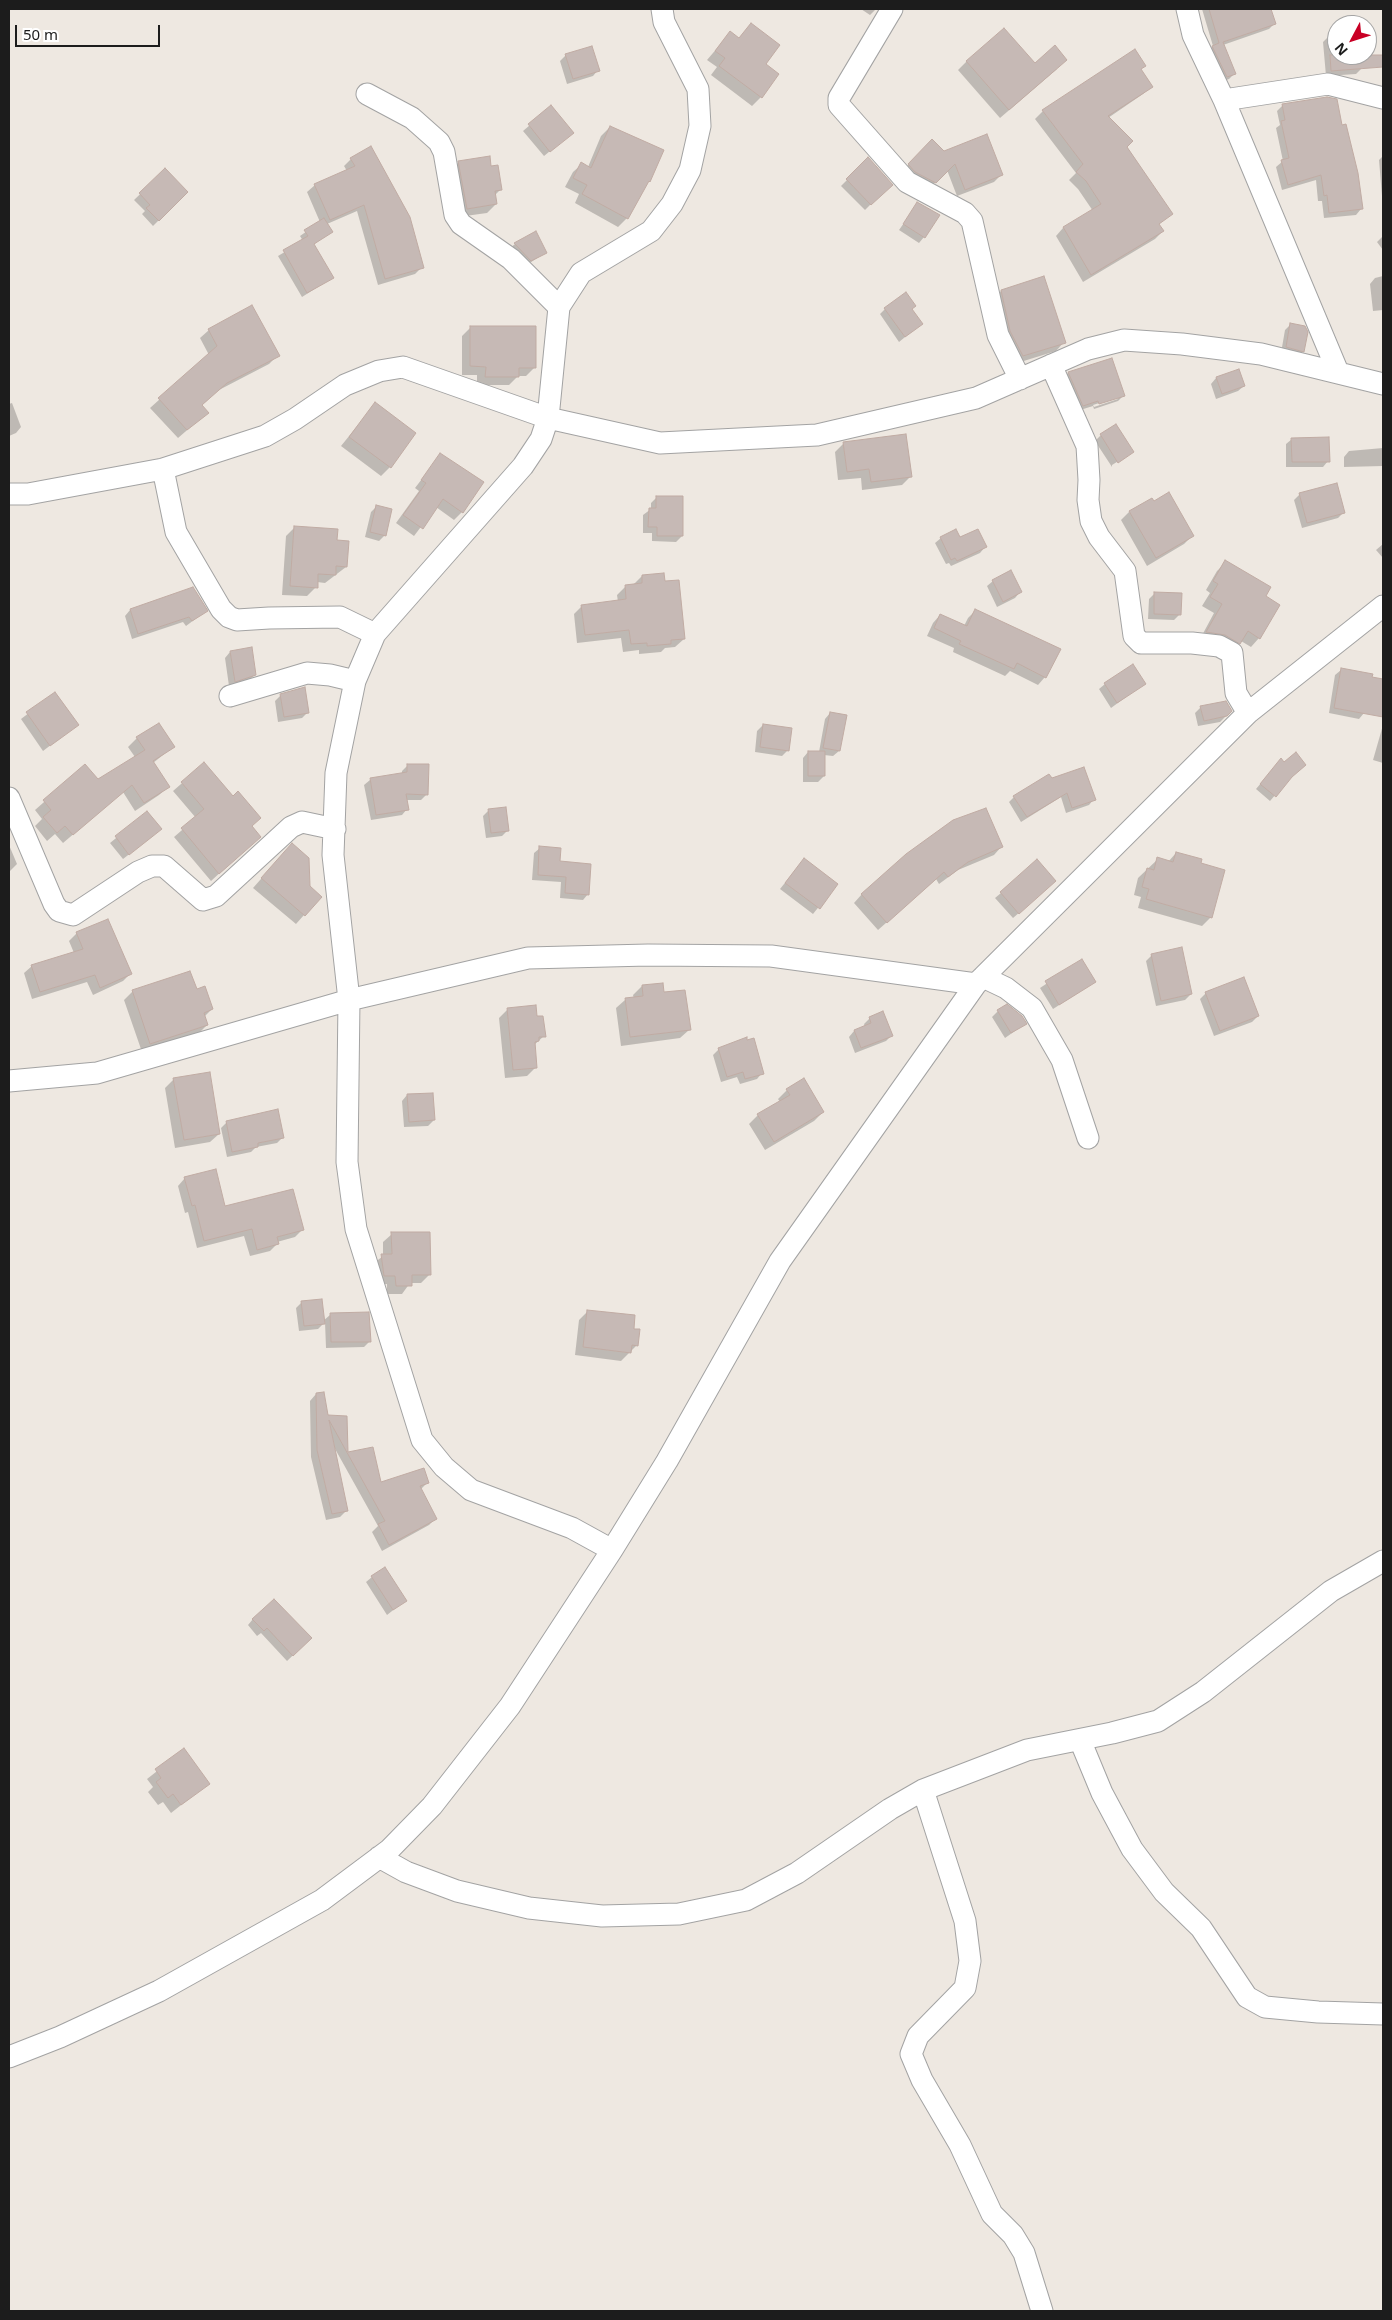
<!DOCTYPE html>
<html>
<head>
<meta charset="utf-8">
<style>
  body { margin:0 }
  #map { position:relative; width:1392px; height:2320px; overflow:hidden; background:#eee8e1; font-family:"Noto Sans",sans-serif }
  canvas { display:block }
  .frame { position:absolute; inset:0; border:10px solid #1c1c1c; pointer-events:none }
  .north { position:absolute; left:1327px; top:15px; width:50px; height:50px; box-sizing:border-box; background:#fff; border:1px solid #a4a4a4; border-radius:50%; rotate:230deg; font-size:14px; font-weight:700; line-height:20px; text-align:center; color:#1c1c1c }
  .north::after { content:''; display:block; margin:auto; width:18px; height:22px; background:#c90025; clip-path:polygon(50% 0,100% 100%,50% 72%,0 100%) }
  .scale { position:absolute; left:15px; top:25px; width:145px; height:22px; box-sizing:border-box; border:2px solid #1c1c1c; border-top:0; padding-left:6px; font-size:15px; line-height:18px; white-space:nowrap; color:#1c1c1c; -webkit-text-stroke:4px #fff; paint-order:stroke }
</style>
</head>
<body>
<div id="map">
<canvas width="1392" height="2320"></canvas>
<div class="frame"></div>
<div class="north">N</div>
<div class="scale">50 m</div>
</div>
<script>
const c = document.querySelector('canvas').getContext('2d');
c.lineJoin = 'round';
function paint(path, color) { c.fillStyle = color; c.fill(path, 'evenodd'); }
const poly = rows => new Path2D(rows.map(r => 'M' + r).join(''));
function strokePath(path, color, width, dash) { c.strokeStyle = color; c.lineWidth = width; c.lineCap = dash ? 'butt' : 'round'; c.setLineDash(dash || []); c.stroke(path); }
paint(poly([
  [861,9,876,9,870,15],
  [1202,9,1270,9,1274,24,1269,29,1223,45,1235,73,1229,79,1221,82,1207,52,1213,46],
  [751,25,764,64,761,97,752,106,711,75,717,67,707,60,730,33,738,39],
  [1337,36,1337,55,1360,55,1362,68,1356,74,1326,76,1323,42,1328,37],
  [566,55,598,70,593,76,567,84,560,61],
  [967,61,1035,64,1057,69,1000,118,958,70],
  [1140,70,1151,87,1143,94,1108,118,1171,214,1158,225,1163,231,1155,239,1083,282,1056,236,1063,228,1093,211,1078,189,1069,180,1076,173,1035,119,1043,111],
  [1283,105,1361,209,1356,215,1324,218,1322,201,1318,201,1316,180,1282,190,1276,167,1283,161,1276,128,1280,125,1277,111],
  [551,107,566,138,544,156,523,131],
  [610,127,649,181,645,186,627,218,618,227,575,203,579,194,565,187,573,172,582,164,588,167,601,136],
  [932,141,944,152,1002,174,994,182,957,196,947,170,928,190,901,172],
  [1383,156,1383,208,1379,160],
  [351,159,422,267,415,274,378,285,357,211,327,224,331,232,313,245,332,278,302,297,278,256,303,241,300,236,320,222,307,192,315,185,347,171,344,166],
  [868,159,891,184,865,210,841,186],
  [459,162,490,167,500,190,495,195,496,204,487,213,458,217,450,171],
  [165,170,187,192,153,226,142,214,145,211,134,200],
  [918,203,924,237,919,243,899,230],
  [1383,236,1383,250,1377,242],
  [515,244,545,253,525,266,509,249],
  [1383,276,1383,310,1373,311,1370,284,1375,278],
  [1043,278,1064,342,1056,351,1014,364,992,300,1001,291],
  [885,309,911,310,921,324,899,342,880,314],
  [1291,324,1303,351,1298,357,1281,353,1285,330],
  [471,327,535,367,526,376,518,376,509,385,477,385,477,375,462,375,462,336],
  [209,330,278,355,269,364,217,391,201,406,207,413,178,438,150,408,209,355,200,338],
  [1111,359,1123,396,1118,401,1094,409,1093,406,1077,411,1063,378,1068,373],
  [1118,397,1118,399,1094,407,1093,405],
  [1238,370,1244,386,1238,391,1216,399,1211,384,1216,378],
  [12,403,21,427,16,433,9,436,9,404],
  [375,404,390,467,381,476,341,446],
  [1101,435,1133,452,1112,465,1112,467,1095,441],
  [1292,439,1328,461,1323,467,1286,467,1286,444],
  [844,443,911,476,902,485,862,490,861,478,838,480,835,452],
  [1383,448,1383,466,1344,467,1344,457,1349,451],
  [441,454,462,512,454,520,436,507,414,536,396,523,419,491,415,488],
  [1300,494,1343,513,1338,518,1302,528,1294,500],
  [657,497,682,536,676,542,652,541,652,533,643,533,643,515,651,509,651,503],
  [376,507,385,535,379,541,365,537,371,512],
  [1129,512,1193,535,1184,544,1147,566,1121,520],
  [295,527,336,542,346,567,325,583,317,582,316,587,307,596,282,595,286,536],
  [941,538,959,539,985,547,980,553,951,566,949,563,946,564,935,543],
  [1383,544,1383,558,1376,550],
  [1226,562,1264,597,1259,638,1251,647,1241,641,1230,652,1199,641,1214,613,1202,606,1210,593,1206,590,1217,571],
  [642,576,684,639,675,647,665,648,661,652,639,654,639,650,623,652,621,638,577,643,574,614,582,606,618,602,617,595,626,586,634,584],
  [993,581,1020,592,1015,598,997,607,987,586],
  [1155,593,1180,614,1174,620,1148,619,1149,599],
  [130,610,206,611,186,626,183,622,132,639,125,616],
  [976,610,1045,677,1038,685,1010,671,1005,676,953,652,954,648,927,636,933,623,940,615,964,626,968,618],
  [230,652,255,675,249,680,229,686,225,658],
  [1341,670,1364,713,1359,719,1329,713,1335,675],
  [1145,683,1111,708,1099,689,1105,684],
  [55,693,77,725,43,751,21,719],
  [281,695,308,712,302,718,278,722,275,701],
  [1201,707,1231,711,1220,722,1198,726,1195,713],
  [830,713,839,751,833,756,824,755,824,776,818,782,803,782,803,758,808,752,819,752,825,719],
  [763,725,788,750,782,756,755,752,757,731],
  [1383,725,1383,763,1373,760],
  [137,738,173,747,153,763,168,787,159,795,135,811,123,792,63,843,55,834,47,841,35,826,42,819,35,810,85,766,98,781,135,757,128,747],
  [1284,763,1289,779,1270,801,1256,789,1276,765],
  [204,764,259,837,211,881,174,837,196,818,173,791],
  [408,765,427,794,421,800,406,800,407,809,402,815,371,820,364,785,370,780,402,774,402,771],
  [1051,780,1094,799,1089,805,1066,813,1061,797,1021,822,1009,802,1014,797],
  [489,810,507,831,502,836,486,838,483,816],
  [147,813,154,835,123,859,110,843],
  [9,845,17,864,9,872],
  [1002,846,994,855,958,870,939,884,936,879,878,930,854,903,862,894],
  [540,848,558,863,588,894,583,900,560,898,561,882,532,880,534,853],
  [1176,853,1200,864,1211,917,1202,926,1138,908,1141,897,1134,895,1138,878,1158,859,1168,862],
  [283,854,309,887,320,897,296,924,253,888],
  [804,859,837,884,813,914,780,889],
  [1049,887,1013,918,995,898,1001,893],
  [77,933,130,974,123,981,93,995,87,982,32,999,24,973,32,966,74,953,69,941],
  [1152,955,1191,994,1185,1000,1156,1006,1146,961],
  [1082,960,1095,982,1053,1009,1040,988],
  [642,986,663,994,689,1030,680,1038,621,1046,616,1008,625,1000,634,999,633,995],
  [196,990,212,1009,204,1017,207,1025,198,1034,142,1052,124,1000,133,991],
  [1206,993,1258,1016,1252,1022,1214,1036,1200,999],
  [508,1009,536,1018,544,1036,534,1045,536,1067,527,1076,505,1078,499,1018],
  [998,1011,1025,1024,1005,1038,992,1017],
  [870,1018,892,1035,886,1041,855,1053,849,1037,854,1031,865,1027,864,1024],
  [719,1049,762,1073,757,1079,740,1084,737,1077,721,1082,713,1055],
  [174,1079,219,1134,210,1142,175,1148,165,1088],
  [787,1090,823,1112,814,1121,765,1150,749,1124,758,1115,780,1102,778,1099],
  [407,1095,434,1120,428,1126,404,1127,402,1101],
  [227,1122,283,1137,277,1143,256,1147,251,1152,227,1157,221,1128],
  [185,1178,224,1207,303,1229,295,1237,277,1242,277,1244,270,1251,250,1256,244,1236,197,1248,188,1212,185,1213,178,1186],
  [392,1234,430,1274,421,1283,410,1283,402,1294,387,1294,387,1284,375,1285,373,1264,383,1256,383,1242],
  [302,1302,323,1321,330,1315,370,1341,364,1347,326,1348,325,1322,318,1329,299,1331,296,1308],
  [588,1311,632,1330,637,1345,621,1361,575,1355,579,1320],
  [316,1394,327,1417,346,1417,347,1453,372,1448,380,1483,427,1483,420,1490,436,1518,429,1525,382,1551,372,1532,378,1526,334,1447,347,1510,340,1517,326,1520,311,1457,310,1401],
  [372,1577,406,1600,387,1615,366,1582],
  [253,1619,311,1638,287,1661,261,1633,257,1636,248,1625],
  [184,1750,208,1784,171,1813,163,1802,158,1805,148,1792,153,1787,147,1779]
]), '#0003');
const building = poly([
  [1209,9,1271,9,1276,24,1223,42,1236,74,1227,77,1212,46,1219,43,1209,9],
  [751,23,780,45,766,64,779,74,762,98,719,66,725,58,715,51,730,31,739,38,751,23],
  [1004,28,1035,63,1055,45,1067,60,1009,110,966,61,1004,28],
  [592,46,600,71,573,79,565,54,592,46],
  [1135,49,1146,66,1141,69,1153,87,1108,116,1133,141,1127,147,1173,214,1159,224,1164,231,1091,275,1063,227,1101,204,1086,181,1076,172,1083,164,1042,110,1135,49],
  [1330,55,1383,55,1383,67,1331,71,1330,55],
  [1327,97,1337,99,1342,125,1346,124,1358,173,1363,209,1329,213,1327,195,1324,196,1321,175,1288,185,1281,160,1289,158,1281,121,1285,120,1282,104,1327,97],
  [551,105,574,133,550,152,528,124,551,105],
  [610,126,664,150,650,182,649,181,628,219,582,194,587,185,573,178,581,162,591,168,610,126],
  [987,134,1003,175,965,190,955,164,936,183,915,172,908,164,932,139,944,151,987,134],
  [371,146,410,217,424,268,385,279,364,205,330,220,314,184,355,166,350,158,371,146],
  [490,156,491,166,498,165,502,190,495,191,497,204,467,209,458,161,490,156],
  [868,157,893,185,871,205,846,179,868,157],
  [165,168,188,192,159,221,146,208,150,205,139,193,165,168],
  [917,202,940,215,925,238,903,224,917,202],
  [324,218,333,232,314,244,334,278,307,293,283,250,308,236,304,230,324,218],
  [536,231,547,253,531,261,514,243,536,231],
  [1044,276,1066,343,1023,356,1010,331,1001,290,1044,276],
  [906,292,916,306,912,309,923,324,905,337,884,308,906,292],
  [252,305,280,356,227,383,202,405,209,413,187,430,158,398,217,346,208,329,252,305],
  [1290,323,1305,326,1308,332,1304,352,1286,347,1290,323],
  [470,326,536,326,536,368,519,368,519,377,485,377,486,367,470,366,470,326],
  [1112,358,1125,396,1099,404,1098,401,1083,406,1068,372,1112,358],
  [1239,369,1245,386,1222,394,1216,377,1239,369],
  [375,402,416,433,391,468,349,437,375,402],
  [1116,424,1134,452,1118,463,1100,434,1116,424],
  [906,434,912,477,871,482,869,469,847,472,843,442,906,434],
  [1329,437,1330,462,1292,462,1291,438,1329,437],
  [440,453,484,482,463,513,443,499,423,529,403,515,426,483,421,480,440,453],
  [1337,483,1345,513,1307,523,1299,493,1337,483],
  [1169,492,1194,536,1156,558,1129,511,1152,498,1154,501,1169,492],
  [656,496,683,496,683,536,657,536,657,527,648,527,649,508,656,508,656,496],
  [376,505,392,509,386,536,370,532,376,505],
  [294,526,338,529,337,540,349,541,347,567,336,566,336,575,318,574,318,588,290,586,294,526],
  [956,529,960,537,978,529,987,547,957,561,955,558,951,560,940,537,956,529],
  [1225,560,1271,587,1266,596,1280,605,1260,639,1248,631,1240,644,1225,635,1206,632,1222,604,1210,597,1218,584,1213,581,1225,560],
  [1011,570,1022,592,1003,602,992,580,1011,570],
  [664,573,665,581,679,580,685,639,671,640,671,644,647,646,647,643,631,644,629,630,585,635,581,605,626,599,625,585,642,583,642,575,664,573],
  [193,587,208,611,192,621,189,617,138,634,130,609,193,587],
  [1154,592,1182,593,1181,615,1154,614,1154,592],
  [975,609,1061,649,1046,678,1017,663,1014,669,959,644,961,641,934,628,940,614,967,626,975,609],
  [252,647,256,675,235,682,230,651,252,647],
  [1133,664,1146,684,1117,703,1104,683,1133,664],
  [1341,668,1373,674,1372,677,1383,679,1383,717,1334,708,1341,668],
  [305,687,309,713,284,717,280,694,305,687],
  [55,692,79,725,50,746,26,712,55,692],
  [1226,701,1232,711,1227,716,1204,721,1200,706,1226,701],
  [830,712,847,715,840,751,823,748,830,712],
  [159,723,175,747,153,761,170,787,144,803,132,785,73,835,65,826,57,833,43,817,51,810,43,800,85,764,98,779,145,750,136,737,159,723],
  [763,724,792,728,789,751,760,747,763,724],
  [808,751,825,751,825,776,808,776,808,751],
  [1296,752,1306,765,1292,777,1276,797,1260,784,1281,758,1284,762,1296,752],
  [204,762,233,796,238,791,261,818,252,826,261,837,219,874,181,828,204,809,181,782,204,762],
  [407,764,429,764,428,795,406,794,409,810,376,815,370,778,407,772,407,764],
  [1084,767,1096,800,1072,808,1067,793,1027,817,1013,796,1049,774,1052,778,1084,767],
  [506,807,509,831,491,833,488,809,506,807],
  [986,808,1003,847,968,862,948,877,944,872,887,923,861,894,906,854,953,820,986,808],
  [147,811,162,829,129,855,115,836,147,811],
  [292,843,309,858,310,886,322,897,305,916,261,878,292,843],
  [539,846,561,848,560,861,591,864,589,895,565,893,566,877,538,875,539,846],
  [1176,852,1202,859,1201,863,1225,870,1212,918,1146,899,1149,889,1142,887,1147,868,1154,870,1157,857,1173,862,1176,852],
  [804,858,838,884,820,909,785,883,804,858],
  [1037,859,1056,881,1019,914,1000,892,1037,859],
  [108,919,132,974,100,988,95,975,40,992,31,965,83,949,76,932,108,919],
  [1182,947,1192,994,1161,1001,1151,954,1182,947],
  [1082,959,1096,982,1059,1005,1045,981,1082,959],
  [190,971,197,989,205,986,213,1009,204,1013,208,1025,150,1044,132,990,190,971],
  [1244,977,1259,1016,1220,1031,1205,992,1244,977],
  [663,983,664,992,685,990,691,1030,630,1037,625,998,643,996,642,985,663,983],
  [1007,1004,1022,1016,1027,1024,1011,1033,997,1010,1007,1004],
  [536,1005,537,1016,543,1016,546,1037,539,1037,539,1041,535,1042,537,1068,513,1070,507,1008,536,1005],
  [883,1011,893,1036,861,1048,854,1030,871,1023,869,1017,883,1011],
  [747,1037,747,1040,754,1038,764,1074,745,1079,743,1072,727,1077,718,1048,747,1037],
  [210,1072,220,1134,184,1140,173,1078,210,1072],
  [804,1078,824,1112,774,1142,757,1114,790,1095,786,1089,804,1078],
  [433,1093,435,1120,409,1122,407,1094,433,1093],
  [278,1109,284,1138,258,1143,258,1147,232,1152,226,1121,278,1109],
  [216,1169,225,1206,293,1189,304,1230,277,1237,279,1244,257,1250,252,1229,204,1241,195,1205,192,1206,184,1177,216,1169],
  [391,1232,430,1232,431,1275,412,1275,412,1286,396,1286,395,1276,384,1276,381,1254,392,1254,391,1232],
  [322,1299,325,1324,304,1326,301,1301,322,1299],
  [587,1310,635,1315,634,1329,640,1329,638,1346,632,1345,631,1353,583,1347,587,1310],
  [369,1312,371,1342,331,1342,330,1313,369,1312],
  [324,1392,328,1415,347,1416,348,1452,373,1447,381,1482,424,1468,429,1483,420,1486,437,1519,389,1545,378,1524,385,1521,329,1420,348,1511,332,1514,317,1450,316,1393,324,1392],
  [385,1567,407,1601,393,1610,371,1576,385,1567],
  [274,1599,312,1638,293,1656,267,1628,264,1631,252,1619,274,1599],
  [184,1748,210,1784,181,1805,173,1794,168,1798,156,1782,161,1778,155,1769,184,1748]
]);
paint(building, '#c6b9b5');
strokePath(building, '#c0aba3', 1);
const minor = poly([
  [892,9,839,98,839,105,907,182,965,213,972,221,998,335,1020,379],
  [1187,9,1193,35,1224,100,1338,372],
  [367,94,412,118,439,142,444,152,455,215,461,224,511,259,559,307],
  [1224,100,1328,84,1383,98],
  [1051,365,1087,446,1089,480,1088,500,1091,521,1099,537,1125,571,1134,636,1141,643,1192,643,1219,646,1232,653,1236,693,1248,713],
  [163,469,176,532,221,609,229,617,237,620,269,618,340,617,375,634],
  [9,494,28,494,163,469,265,436,295,419,345,385,379,371,403,367,548,418,660,443,817,435,976,398,1088,349,1124,340,1182,344,1261,354,1383,384],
  [230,696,307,673,330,675,355,681],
  [9,798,54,904,59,911,73,915,138,872,152,866,164,866,203,900,216,896,291,827,302,822,335,829],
  [983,977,1006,988,1032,1008,1062,1060,1088,1138],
  [9,1081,97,1073,349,1000,528,958,648,955,771,956,976,984],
  [612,1550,572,1528,471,1490,444,1467,422,1440,356,1229,347,1162,349,1000,333,855,336,773,355,681,375,634,523,466,541,439,548,418,559,307,581,273,651,231,672,204,690,170,700,126,698,89,664,22,662,9],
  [1080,1740,1102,1793,1132,1849,1164,1892,1201,1928,1247,1997,1265,2007,1318,2012,1383,2014],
  [923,1790,965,1921,970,1961,965,1988,918,2036,911,2054,922,2080,960,2145,992,2214,1013,2235,1024,2253,1042,2311],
  [379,1857,406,1872,457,1891,529,1908,602,1916,679,1914,746,1900,797,1873,890,1809,923,1790,1027,1750,1112,1733,1158,1721,1203,1692,1331,1591,1383,1561],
  [9,2057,60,2037,159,1991,322,1900,389,1850,432,1806,510,1706,612,1550,667,1461,780,1261,976,984,1248,713,1383,606]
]);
strokePath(minor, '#a3a3a3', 23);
strokePath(minor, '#fff', 21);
</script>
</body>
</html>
